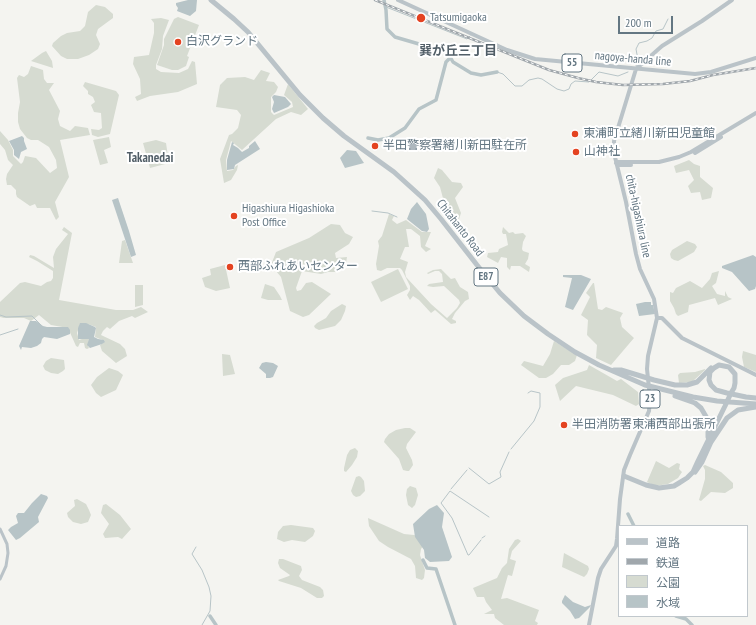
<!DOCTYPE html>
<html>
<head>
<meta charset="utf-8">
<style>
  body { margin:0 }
  #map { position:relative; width:756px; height:625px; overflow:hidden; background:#f4f4f0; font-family:"PT Sans Narrow","Noto Sans JP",sans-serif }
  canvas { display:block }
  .legend { position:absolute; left:618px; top:525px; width:130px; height:92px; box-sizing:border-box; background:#fff; border:1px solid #c1c8cd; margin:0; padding:5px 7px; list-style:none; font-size:12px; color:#637682 }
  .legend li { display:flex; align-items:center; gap:8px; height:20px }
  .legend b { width:20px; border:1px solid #c1c8cd }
  .scale { position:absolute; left:618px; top:16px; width:55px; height:18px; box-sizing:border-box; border:2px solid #637682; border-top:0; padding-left:5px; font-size:12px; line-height:14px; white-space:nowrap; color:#637682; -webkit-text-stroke:3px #fff; paint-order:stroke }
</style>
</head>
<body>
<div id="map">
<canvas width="756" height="625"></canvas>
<ul class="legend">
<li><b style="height:5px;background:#bac3c8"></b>道路</li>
<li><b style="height:5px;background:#a0a7ac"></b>鉄道</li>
<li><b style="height:11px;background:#d6dbd1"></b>公園</li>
<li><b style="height:11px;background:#b7c4c7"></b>水域</li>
</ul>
<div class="scale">200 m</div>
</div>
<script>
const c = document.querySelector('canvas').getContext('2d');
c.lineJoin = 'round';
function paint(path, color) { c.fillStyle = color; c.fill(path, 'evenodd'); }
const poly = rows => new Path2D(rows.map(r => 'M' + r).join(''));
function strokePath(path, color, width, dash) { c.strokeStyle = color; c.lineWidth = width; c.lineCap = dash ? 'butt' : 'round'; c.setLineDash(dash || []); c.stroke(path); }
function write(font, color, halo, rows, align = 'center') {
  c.font = font + ' "PT Sans Narrow","Noto Sans JP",sans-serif'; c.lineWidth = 4; c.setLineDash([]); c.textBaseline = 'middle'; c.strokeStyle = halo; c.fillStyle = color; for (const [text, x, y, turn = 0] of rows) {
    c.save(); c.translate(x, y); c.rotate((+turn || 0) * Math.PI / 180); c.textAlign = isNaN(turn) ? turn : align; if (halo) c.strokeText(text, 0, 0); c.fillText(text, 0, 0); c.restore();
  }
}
paint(poly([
  [96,5,105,7,113,14,113,18,98,29,96,35,100,44,98,49,89,55,78,59,67,59,61,56,52,46,53,43,61,36,67,33,80,31,85,26,88,12],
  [178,17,199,25,187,56,189,57,186,66,178,70,172,70,157,65,164,45,164,39,174,19],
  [161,18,169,20,163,36,162,49,156,65,156,69,161,72,179,73,188,69,192,61,195,62,197,84,178,92,150,96,137,101,135,97,141,94,140,79,133,64,134,57,149,55,154,33,154,23,151,19],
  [46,51,52,61,53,68,31,61,42,53],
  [31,66,43,70,44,79,47,83,54,83,49,90,60,111,58,119,60,126,70,131,75,126,88,128,90,135,60,140,69,177,55,202,59,217,56,220,50,208,37,208,35,204,30,206,17,197,16,194,16,190,11,185,7,185,6,179,7,174,13,165,8,160,5,150,0,144,0,131,8,140,13,150,13,156,21,164,23,162,25,156,36,158,50,173,57,168,56,160,49,147,38,140,31,140,27,138,20,129,18,122,18,113,20,102,17,78,19,75,24,77,28,74],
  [261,70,270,73,266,81,274,82,278,87,276,92,271,97,271,112,274,115,293,107,292,102,284,95,288,84,308,109,301,115,291,112,276,119,242,150,231,141,226,160,227,171,233,170,236,166,238,165,237,170,231,180,224,183,220,159,229,135,232,134,238,128,241,115,237,110,216,107,220,85,227,78,245,77,254,80],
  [85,82,116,91,119,95,110,134,98,137,92,135,91,129,99,130,102,128,101,113,94,112,91,105,95,102,93,97,88,94,88,91,83,86],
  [109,137,111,147,104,150,108,163,100,165,93,140],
  [156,140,166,143,169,163,150,168,143,143],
  [689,160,694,164,700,166,700,177,713,188,711,198,702,200,700,192,691,193,688,186,694,180,689,170,676,173,674,166],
  [438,168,442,170,452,182,461,183,463,187,455,198,461,213,459,219,455,219,452,213,444,202,440,187,434,178],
  [389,214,394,216,392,220,397,224,406,220,422,232,431,232,425,246,431,249,426,252,421,247,420,236,411,229,406,229,409,247,405,247,400,259,408,262,405,272,406,277,431,304,447,318,457,308,460,303,459,300,444,286,433,287,427,286,429,284,443,282,442,274,439,271,435,271,428,274,427,273,433,270,441,269,451,279,455,278,460,287,468,292,469,299,465,301,455,313,452,319,456,321,456,323,451,324,435,310,431,313,419,300,413,296,410,300,407,295,410,290,410,286,402,270,400,268,387,268,381,271,377,270,376,264,379,246,378,241,382,236],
  [331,224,340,225,345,233,353,237,349,244,335,253,336,258,347,257,346,263,336,272,328,272,321,274,302,271,296,288,297,291,301,290,306,283,312,282,331,294,309,315,303,317,290,311,281,277,271,265,276,252,309,238],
  [64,227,72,233,59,300,116,310,133,310,141,307,148,312,135,318,132,316,119,321,110,329,107,327,103,331,101,335,120,344,125,349,127,356,116,363,102,351,100,345,105,341,95,337,96,327,88,324,80,324,77,333,79,340,85,338,89,339,88,346,89,348,87,349,85,348,84,343,80,343,78,347,76,346,68,328,51,325,39,315,31,321,24,318,4,318,0,317,0,302,20,283,25,282,41,286,47,282,51,281,53,278,53,271,37,261,29,257,30,255,34,256,54,268,53,257,56,249,68,234,62,230],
  [503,227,509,233,513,232,515,234,523,233,526,236,523,242,522,249,523,251,529,253,528,259,525,264,530,267,529,272,520,266,511,266,510,270,507,267,507,258,501,257,498,263,487,257,488,253,498,252,499,249,508,245,506,234,503,234,502,232],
  [125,240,133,263,119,263,122,241],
  [687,241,695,244,697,247,694,252,678,261,674,260,671,258,670,254,672,250],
  [225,265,230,288,216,291,205,287,202,278,211,275,210,269],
  [398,269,408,289,381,302,371,282],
  [719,271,716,283,712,286,717,294,725,296,725,291,728,297,732,299,718,305,715,298,689,305,688,312,678,316,676,314,674,308,670,301,670,292,673,293,676,288,690,281,702,288,710,279,712,273],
  [593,283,594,283,598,309,602,310,606,307,623,313,620,318,622,327,634,338,611,365,596,358,597,345,587,335,588,320,581,315,590,297,586,293],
  [265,284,274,287,280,296,282,300,268,300,261,298],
  [135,285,143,285,143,305,135,307],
  [342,304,346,306,345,311,341,320,335,326,319,330,315,328,314,326,317,323,326,318,331,311],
  [554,341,577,355,575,361,569,365,561,365,553,374,546,378,539,378,521,365,524,361,543,366,550,354],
  [743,351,756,355,756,372,744,367,742,357],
  [222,354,230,355,235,374,223,376],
  [51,358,64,360,65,369,63,371,58,374,51,373,45,370,43,366,46,361],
  [589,365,617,381,621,379,638,392,639,404,636,406,613,395,576,386,560,401,555,385,563,378,587,370],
  [109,368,118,371,123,375,116,390,101,397,96,393,91,385,97,377],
  [705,369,705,370,692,382,679,383,678,375,680,373,695,372],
  [405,428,410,428,416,432,407,444,406,448,412,460,413,465,409,471,407,471,403,470,399,459,384,442,385,439,389,434,396,430],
  [355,448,358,451,357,457,352,465,346,472,344,471,344,468,347,455,350,450],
  [656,461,669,468,677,463,680,464,679,469,682,472,678,478,668,484,655,486,647,482],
  [705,465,721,472,733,483,733,488,725,493,711,492,701,501,699,500,705,479,705,470,703,466],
  [359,476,361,477,364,481,365,491,360,496,356,497,353,495,351,491,356,477],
  [410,486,416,488,418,495,415,505,412,508,408,505,406,495,407,489],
  [77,499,86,504,89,510,91,515,88,522,81,524,73,522,68,517,67,513,75,506,74,500],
  [106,504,120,515,131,529,122,539,118,537,105,538,103,534,109,524,101,513,103,505],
  [368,518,404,534,414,535,421,537,425,543,421,549,420,555,425,570,424,578,422,580,416,578,415,566,411,559,388,547,379,541,369,526],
  [291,525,313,528,315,531,313,536,305,542,292,540,284,542,277,539,278,532,283,526],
  [518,539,521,541,512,551,510,559,516,561,512,576,508,575,501,599,507,598,539,610,535,621,538,623,537,625,504,625,495,618,494,614,484,614,492,610,486,602,484,597,477,597,473,588,497,578,502,568,507,563,509,549,515,540],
  [564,553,588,566,589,569,587,574,584,577,562,567],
  [279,559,283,559,301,566,302,570,299,576,302,580,320,587,323,590,324,596,322,598,317,598,301,588,279,581,278,580,289,576,290,575,280,568,278,563]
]), '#d6dbd1');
paint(poly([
  [188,0,197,0,196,11,190,16,177,11,178,8,176,5,176,3],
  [274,95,285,97,291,104,288,107,274,113,272,109,274,102,272,97],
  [22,136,24,138,24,141,27,149,21,152,19,159,14,155,14,150,9,141],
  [255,141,260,149,235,165,234,169,227,170,227,160,232,142,234,143,233,145,238,148,242,152,249,148,249,146],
  [347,150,356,151,364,163,345,168,340,158],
  [118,198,129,231,136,255,131,257,112,200],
  [417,202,426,214,429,229,427,232,422,231,407,219,411,209],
  [753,255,756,257,756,286,755,289,749,291,732,272,722,268,722,266],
  [563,275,581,275,591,279,573,310,565,307,572,278,563,277],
  [645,302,651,302,651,305,653,305,655,314,639,316,636,304],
  [30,321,36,321,43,326,47,327,68,327,70,330,70,334,57,339,44,337,42,339,41,343,37,346,31,348,22,347,21,350,19,346],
  [80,323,86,323,95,327,96,328,94,337,98,339,104,340,105,342,102,344,90,348,87,345,89,339,78,339,78,328],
  [266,362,273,363,278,366,273,377,270,378,266,378,266,374,259,368,262,363],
  [41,494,47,496,48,498,38,517,39,522,20,538,16,540,8,530,11,527,18,523,16,516,18,513,24,513,32,503],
  [437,505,444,513,442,527,452,557,449,561,430,562,425,558,424,550,415,537,413,524,429,509],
  [565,595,573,602,585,607,591,605,590,607,579,618,575,619,570,611,562,603,562,601]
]), '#b7c4c7');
strokePath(poly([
  [386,7,467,39,470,36],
  [636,66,638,60,636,49,639,43,647,41,652,38,656,31,663,29,668,19],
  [497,72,503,74,515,86,522,86,529,80,538,78,542,79,557,89,564,91,569,89,571,84,575,81,589,82,599,72,618,76,628,72],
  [372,211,388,213,397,217],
  [0,315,6,317,32,316,41,325],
  [0,335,18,329],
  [511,449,534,421,540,407,540,393,531,391,528,393],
  [469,468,489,484,501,477,500,472,509,452],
  [451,489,467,470],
  [482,538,485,536],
  [481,540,469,555,468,555,452,518,441,503,450,491,489,517],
  [196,547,192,554,202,570,209,587,211,596,210,611,202,625]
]), '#b7c4c7', 1);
strokePath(poly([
  [384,0,386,10,387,29,395,37,443,51,449,55,453,62,471,73,481,75,497,72],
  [368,138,378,140,389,138,405,128,419,109,436,100,446,62,450,58],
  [628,514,634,526],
  [423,560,427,568,436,569,455,625],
  [210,616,216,625],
  [676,616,686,619,692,625]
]), '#b7c4c7', 3.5);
strokePath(poly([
  [0,529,7,544,8,553,6,566,0,579]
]), '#bac3c8', 3);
strokePath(poly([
  [398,0,507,50,535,59,695,74,711,72,756,58],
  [695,153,721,137],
  [616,163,618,162,659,162,679,157,691,152,756,113],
  [616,163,618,165,631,165],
  [657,318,662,318,682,338,756,375],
  [589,625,598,578,601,569,616,546,617,539,620,499,624,470,630,455,649,411,650,398,647,369,648,356,657,318,654,299,640,269,636,254,626,202,614,153,614,141,636,69,662,46,702,21,732,0]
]), '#bac3c8', 4);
strokePath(poly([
  [211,0,234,19,248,32,300,95,323,118,344,136,394,172,425,200,441,219,477,265,500,293,524,316,548,334,575,352,599,365,645,385,693,397,717,401,756,404],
  [614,370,621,370,654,380,675,385,687,385,697,382,711,368],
  [675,396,695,403,701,408,708,420,708,437],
  [695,472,702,462,711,442,727,418,738,410,756,407],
  [624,476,646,485,659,488,674,486,679,483,687,478,693,472,698,461,725,406,731,393,734,388,735,383,735,374,729,367,719,365,714,368,710,372,709,380,711,385,716,390,727,393,746,397,756,398]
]), '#bac3c8', 5);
const rail = poly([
  [375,0,549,70,578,78,596,82,623,85,663,84,690,81,713,75,756,68]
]);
strokePath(rail, '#a0a7ac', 2.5);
strokePath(rail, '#fff', 1, [3]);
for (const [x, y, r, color] of [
  [421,18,5,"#e44321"],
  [178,42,4,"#e44321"],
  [575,134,4,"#e44321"],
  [375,146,4,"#e44321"],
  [576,152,4,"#e44321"],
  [234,216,4,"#e44321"],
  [230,267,4,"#e44321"],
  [564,425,4,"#e44321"]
]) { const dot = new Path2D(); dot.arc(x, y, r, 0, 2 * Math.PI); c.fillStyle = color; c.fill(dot); strokePath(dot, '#fff', 1.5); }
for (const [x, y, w] of [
  [572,63,20],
  [486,277,24],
  [650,399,20]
]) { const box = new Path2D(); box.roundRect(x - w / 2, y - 9, w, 18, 3); c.fillStyle = '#fff'; c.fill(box); strokePath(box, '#637682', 1); }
write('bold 11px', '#637682', null, [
  ["55",572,63],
  ["E87",486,277],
  ["23",650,399]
]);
write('12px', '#637682', '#fff', [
  ["Tatsumigaoka",430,18],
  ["白沢グランド",186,42],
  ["東浦町立緒川新田児童館",583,134],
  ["半田警察署緒川新田駐在所",383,146],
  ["山神社",584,152],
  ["Higashiura Higashioka",242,209],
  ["Post Office",242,223],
  ["西部ふれあいセンター",238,267],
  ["半田消防署東浦西部出張所",572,425]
], 'left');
write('12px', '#637682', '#fff', [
  ["nagoya-handa line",633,59,5],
  ["chita-higashiura line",638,216,78],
  ["Chitahanto Road",460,228,52]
]);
write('bold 13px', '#515e67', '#fff', [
  ["巽が丘三丁目",458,51],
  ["Takanedai",150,158]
]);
</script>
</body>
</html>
